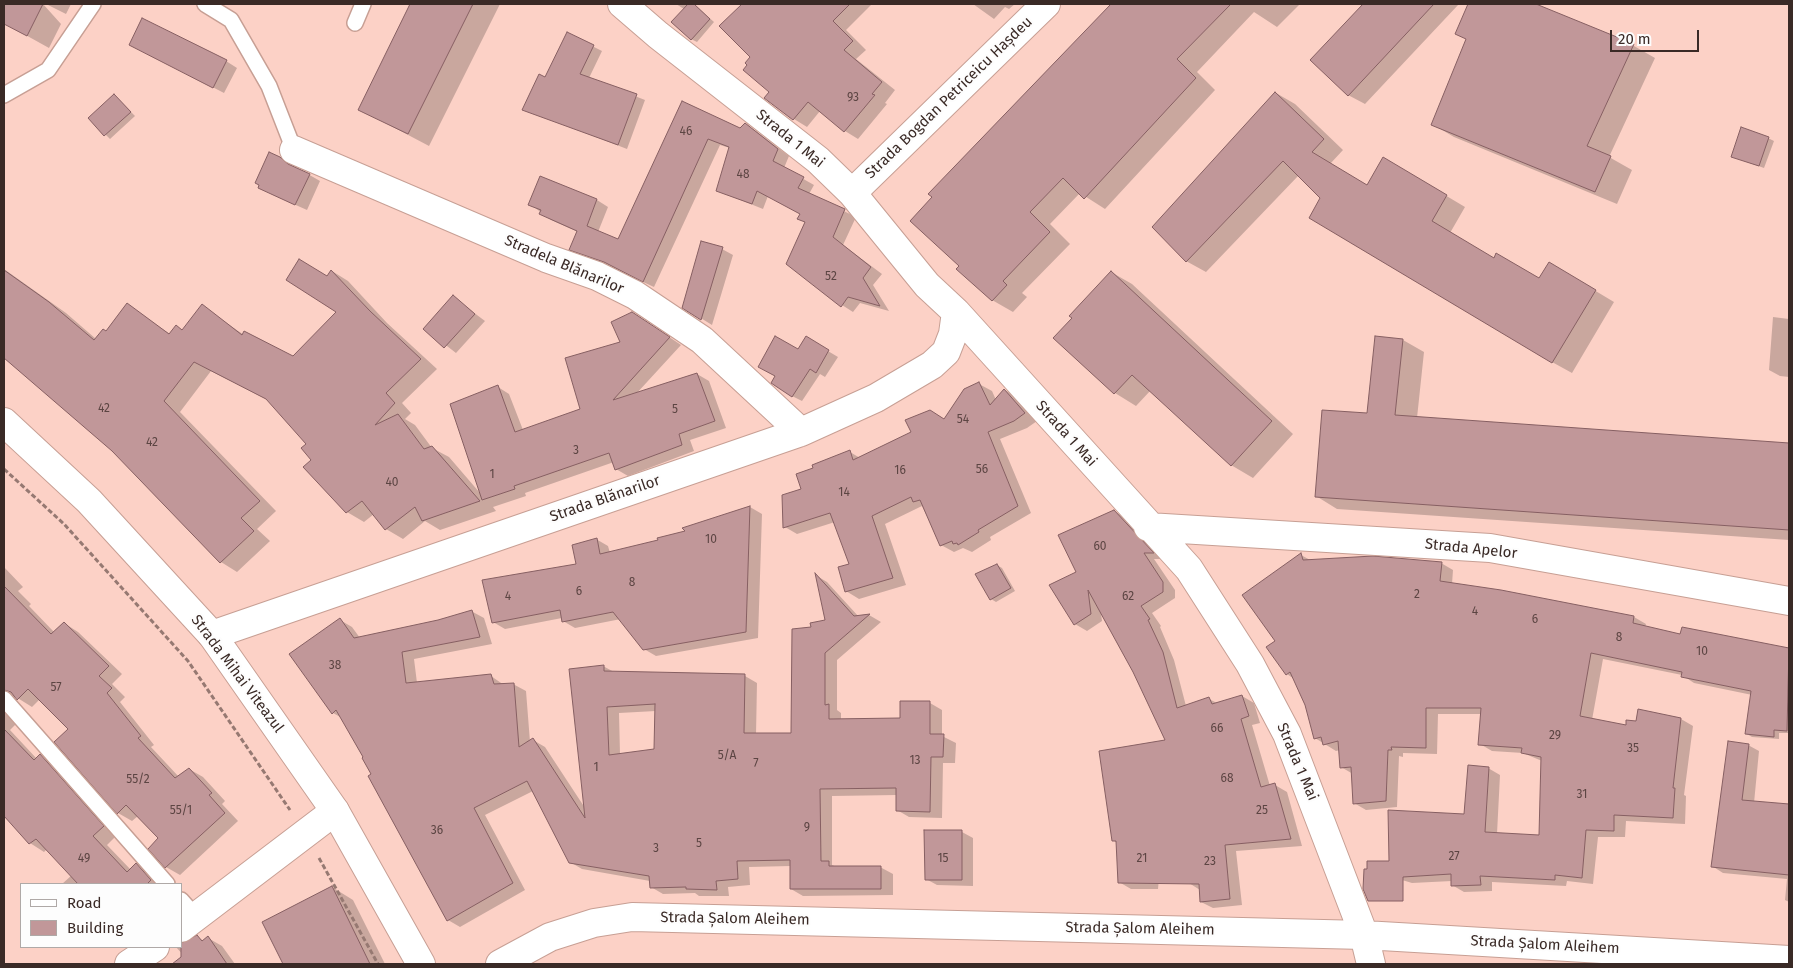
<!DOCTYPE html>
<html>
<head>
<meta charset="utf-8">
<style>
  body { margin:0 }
  #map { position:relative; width:1793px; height:968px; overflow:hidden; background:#fcd1c6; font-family:"Fira Sans",sans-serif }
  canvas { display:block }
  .frame { position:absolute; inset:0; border:5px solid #3a2a26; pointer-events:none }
  .legend { position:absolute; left:20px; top:883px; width:162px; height:65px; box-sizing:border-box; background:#fdfdfd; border:1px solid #afa9a7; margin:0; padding:6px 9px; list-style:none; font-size:15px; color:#3a2a26 }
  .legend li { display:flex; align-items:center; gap:10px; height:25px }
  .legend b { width:25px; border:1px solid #afa9a7 }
  .scale { position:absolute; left:1610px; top:30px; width:89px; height:22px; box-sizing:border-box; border:2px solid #3a2a26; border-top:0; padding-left:6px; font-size:15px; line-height:18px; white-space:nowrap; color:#3a2a26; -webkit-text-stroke:4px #fdfdfd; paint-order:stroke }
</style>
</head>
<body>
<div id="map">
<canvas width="1793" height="968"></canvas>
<div class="frame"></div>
<ul class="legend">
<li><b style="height:6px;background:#fff"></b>Road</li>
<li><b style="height:14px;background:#c19799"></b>Building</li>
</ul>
<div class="scale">20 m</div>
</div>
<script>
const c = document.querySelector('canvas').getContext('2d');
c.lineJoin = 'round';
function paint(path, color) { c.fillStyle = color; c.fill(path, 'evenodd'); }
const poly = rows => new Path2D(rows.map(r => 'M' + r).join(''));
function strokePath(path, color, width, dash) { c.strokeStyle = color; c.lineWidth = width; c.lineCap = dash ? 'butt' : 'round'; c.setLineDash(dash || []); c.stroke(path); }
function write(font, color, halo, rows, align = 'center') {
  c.font = font + ' "Fira Sans",sans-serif'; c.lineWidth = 4.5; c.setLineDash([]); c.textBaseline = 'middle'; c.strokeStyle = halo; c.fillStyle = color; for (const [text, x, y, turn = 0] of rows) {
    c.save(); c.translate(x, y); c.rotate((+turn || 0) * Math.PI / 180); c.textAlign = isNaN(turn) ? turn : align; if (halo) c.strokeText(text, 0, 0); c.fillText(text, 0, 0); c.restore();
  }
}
paint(poly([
  [4,4,43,4,61,24,49,48,4,23],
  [46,4,71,4,66,14],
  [412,4,500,4,429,146,359,109],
  [676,4,694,4,714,22,697,42,691,39,684,9],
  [743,4,872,4,846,30,866,50,856,59,895,90,885,103,887,104,858,139,845,131,820,111,807,127,794,119,771,91,752,57,721,26],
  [973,4,1015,4,1009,9,1005,7,994,19],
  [1113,4,1300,4,1277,27,1254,12,1197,72,1215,90,1105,209,1080,193,1050,224,1070,244,1022,293,1027,297,1013,312,992,300,961,266,930,194],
  [1365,4,1459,4,1365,104,1348,95,1312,60],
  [1485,4,1532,4,1634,46,1655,58,1609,157,1632,170,1617,204,1454,137,1432,124,1467,40],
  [568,34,602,51,589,78,645,100,627,149,524,109,546,79],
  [141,50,226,61,237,68,224,93],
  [1276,93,1295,104,1343,150,1330,164,1367,186,1403,170,1465,207,1450,233,1494,259,1539,280,1549,263,1614,302,1572,373,1552,362,1322,198,1299,175,1206,272,1186,261],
  [114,95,135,116,110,139,89,118],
  [682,103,741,130,745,124,756,131,789,156,784,168,814,185,809,194,856,217,843,245,882,274,873,285,889,311,860,303,853,312,842,305,801,214,768,196,763,209,718,191,730,148,720,145,654,287,571,249,578,232,551,220,530,204,540,178,597,200,608,207,598,232,619,240],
  [1768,138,1774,141,1764,168,1738,159],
  [280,158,320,181,307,210,271,194],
  [722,249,733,255,712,325,683,307],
  [4,269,66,313,96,339,106,332,127,305,170,334,176,326,183,331,202,306,244,335,293,358,338,312,328,278,332,271,348,281,387,323,437,369,402,403,411,413,405,419,415,425,432,448,449,457,480,493,498,387,509,394,523,430,582,410,622,343,644,320,681,345,636,394,697,374,709,381,726,428,690,440,694,451,628,476,616,469,614,462,525,493,526,496,493,507,496,511,440,530,425,521,403,539,386,529,374,514,364,522,347,512,313,460,308,444,268,400,211,371,180,412,276,511,257,529,270,541,237,572,221,562,113,450,4,357],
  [1111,272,1132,284,1293,434,1253,478,1231,465,1151,390,1136,406,1115,393,1055,338],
  [453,297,485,321,456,353,425,329],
  [1773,317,1789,319,1789,377,1780,376,1769,370],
  [806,338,838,357,825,377,820,374,802,401,792,396,798,351],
  [1403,340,1424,352,1417,418,1789,444,1789,540,1337,509,1316,496,1368,414],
  [979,384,992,391,996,400,1005,390,1018,398,1037,421,1027,428,1000,439,1031,513,990,537,991,540,972,552,963,548,954,552,941,545,922,506,885,524,906,585,859,599,846,591,850,565,835,522,797,534,785,527,803,489,850,452,860,458,945,420],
  [750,507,762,514,758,638,656,656,644,649,621,619,575,628,563,621,562,618,505,629,493,622,577,565,596,539,608,546,610,553,660,541,688,531,685,529],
  [1114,511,1126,518,1163,559,1154,559,1175,590,1175,598,1152,613,1161,626,1160,627,1174,660,1186,706,1209,699,1217,703,1242,696,1254,703,1260,723,1252,725,1270,786,1275,785,1287,792,1302,846,1236,851,1242,905,1213,908,1201,902,1200,890,1189,883,1162,846,1158,889,1131,889,1119,882,1117,843,1113,840,1167,741,1134,672,1101,613,1102,621,1087,631,1075,624,1077,573],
  [1301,555,1312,561,1372,558,1441,563,1453,570,1452,584,1500,591,1634,617,1646,624,1645,627,1681,635,1683,628,1763,644,1774,651,1764,700,1789,703,1789,733,1779,733,1779,739,1752,737,1747,734,1751,698,1762,699,1762,697,1694,683,1682,675,1603,659,1592,720,1627,726,1627,721,1637,723,1639,711,1681,719,1693,726,1684,795,1686,796,1685,824,1626,821,1625,837,1598,837,1593,884,1567,881,1566,886,1492,882,1492,891,1464,892,1452,885,1452,881,1412,883,1402,880,1391,873,1389,811,1465,815,1470,766,1488,768,1500,775,1497,834,1540,836,1542,761,1523,753,1492,751,1480,744,1481,714,1438,714,1437,754,1403,753,1403,757,1399,756,1397,807,1366,810,1354,803,1353,774,1341,767,1340,750,1336,751,1315,738,1306,705,1294,679,1287,674,1268,648,1277,642,1244,595],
  [997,565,1002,568,1015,591,996,602,991,599],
  [4,567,23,587,18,591,31,604,29,606,54,632,64,623,78,632,122,674,112,684,125,697,120,702,154,745,151,747,179,777,189,769,203,777,225,801,222,804,238,821,180,875,166,867,159,838,138,816,132,821,118,813,70,730,40,699,32,707,16,697,9,704,18,722,10,730,37,759,40,756,54,764,117,835,107,845,131,870,136,864,150,872,160,884,62,884,72,875,47,849,44,852,30,843,15,827,20,822,4,805],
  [817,576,827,582,859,617,869,615,881,622,837,660,837,710,841,713,841,720,901,719,930,703,942,710,942,736,956,743,955,763,943,763,942,818,909,817,897,810,897,795,832,796,832,865,837,867,880,867,893,874,893,895,803,896,791,889,791,866,749,867,750,885,728,887,729,896,699,896,695,893,663,894,651,887,650,881,582,869,570,862,533,791,485,815,525,890,460,927,448,920,365,758,342,718,333,713,340,620,352,627,360,638,438,621,471,611,484,618,492,644,414,659,417,683,491,676,504,685,513,684,526,691,530,742,533,740,545,747,585,808,603,666,614,672,745,676,757,683,756,735,792,735,813,628,827,621],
  [656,711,656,751,620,754,619,713],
  [1748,745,1759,751,1754,803,1789,805,1789,902,1785,900,1787,879,1723,873,1712,866],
  [962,832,973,838,973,886,937,885,926,879],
  [332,887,353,900,385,964,285,964,263,922],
  [197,937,204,941,208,938,222,946,235,964,179,964,177,962,184,956,176,947,181,947]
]), '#0003');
const building = poly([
  [4,4,43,4,27,36,4,24,4,4],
  [410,4,473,4,408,134,358,110,410,4],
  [688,4,694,4,710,19,691,40,671,22,688,4],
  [742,4,850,4,833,21,853,41,844,50,882,82,872,94,875,95,844,132,808,102,793,120,764,98,769,92,743,70,747,65,745,63,750,57,719,26,742,4],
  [1111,4,1231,4,1177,59,1196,78,1084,199,1063,178,1030,212,1050,232,1003,281,1007,285,992,301,956,269,959,266,910,221,932,197,928,194,1111,4],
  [1363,4,1434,4,1348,96,1310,60,1363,4],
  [1468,4,1536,4,1634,44,1587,146,1611,156,1595,192,1431,125,1466,39,1455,34,1468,4],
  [142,18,227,60,213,88,129,45,142,18],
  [567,32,594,45,580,74,637,94,618,145,522,110,539,74,545,77,567,32],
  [1275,92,1324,139,1312,152,1367,185,1383,157,1447,195,1432,221,1494,258,1496,253,1539,278,1549,262,1596,290,1552,363,1309,218,1320,198,1283,161,1186,262,1152,227,1275,92],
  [114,94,131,112,104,136,88,118,114,94],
  [682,101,740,128,745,123,778,149,773,161,804,177,798,188,845,209,833,237,871,267,863,278,880,306,848,297,841,307,786,264,805,222,797,219,800,214,757,191,752,204,716,191,729,147,708,139,643,282,604,262,569,250,577,231,539,214,541,210,528,205,540,176,597,199,587,226,618,239,682,101],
  [1741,127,1769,137,1759,166,1731,157,1741,127],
  [269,152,280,157,288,164,310,174,295,205,258,188,259,185,255,183,269,152],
  [701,241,723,247,701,320,682,308,701,241],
  [299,259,327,276,331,270,370,311,421,359,386,393,395,403,375,425,398,414,424,449,432,446,480,501,422,521,415,507,385,530,362,501,346,513,303,467,311,460,301,448,306,444,266,399,194,362,164,401,260,501,241,518,254,531,220,563,112,451,4,358,4,270,49,302,94,340,103,329,106,331,127,303,169,334,176,325,182,330,202,304,242,335,244,331,293,356,336,312,286,280,299,259],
  [1111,271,1272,421,1231,466,1132,375,1114,394,1053,338,1072,318,1069,316,1111,271],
  [453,295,475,314,444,348,423,329,453,295],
  [632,312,670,337,613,400,697,373,715,421,679,434,682,445,615,470,609,453,514,486,515,489,482,500,450,404,498,385,515,432,580,409,565,358,620,342,611,322,632,312],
  [775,336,798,349,806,336,829,350,816,373,810,369,792,397,771,383,775,376,758,367,775,336],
  [1375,336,1403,339,1395,415,1789,443,1789,530,1315,497,1322,410,1367,413,1375,336],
  [979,382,990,405,1004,389,1025,413,1014,421,988,432,1018,506,978,530,979,532,958,545,957,543,953,544,952,541,940,546,920,500,913,502,911,497,872,516,893,578,845,592,838,567,849,564,830,513,783,528,782,495,801,489,796,474,813,468,812,465,850,450,853,460,911,432,905,420,930,410,944,419,964,389,979,382],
  [750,506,746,632,643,650,613,612,562,622,560,610,492,623,482,580,576,564,572,545,597,538,600,554,658,540,657,538,685,531,682,528,750,506],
  [1114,510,1154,553,1144,553,1163,582,1163,592,1141,606,1150,619,1148,620,1163,652,1177,708,1209,697,1212,704,1242,695,1249,716,1241,719,1261,787,1275,783,1291,839,1225,845,1230,899,1200,902,1199,884,1118,883,1116,841,1112,841,1099,751,1165,740,1133,672,1088,590,1091,614,1074,625,1049,585,1076,572,1058,535,1114,510],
  [1301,553,1303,560,1373,556,1442,562,1440,581,1501,590,1634,616,1633,623,1680,634,1682,627,1789,648,1787,731,1774,730,1774,737,1745,734,1751,691,1681,677,1682,672,1591,653,1580,716,1626,725,1626,720,1636,721,1638,709,1681,718,1673,788,1675,788,1673,818,1614,815,1614,831,1586,830,1582,878,1555,875,1555,880,1480,876,1481,885,1451,886,1451,874,1403,877,1403,901,1368,901,1363,889,1364,869,1367,869,1367,861,1389,861,1388,810,1464,814,1468,765,1489,767,1485,832,1539,835,1541,757,1521,753,1522,748,1478,745,1481,708,1426,708,1426,748,1391,747,1392,750,1388,750,1386,801,1353,804,1351,767,1340,768,1338,741,1323,745,1321,737,1314,739,1305,705,1290,672,1286,675,1266,647,1275,641,1242,595,1301,553],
  [997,564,1011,588,990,600,975,574,997,564],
  [815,573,854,616,870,614,825,653,825,705,829,704,829,719,900,718,900,701,930,701,930,734,944,734,943,757,931,757,930,812,896,811,896,788,820,789,821,861,829,861,829,866,881,866,881,889,790,889,790,860,737,861,738,879,716,881,717,890,686,889,686,887,650,888,649,876,569,863,527,781,474,808,513,883,447,921,368,776,371,774,362,758,363,757,336,710,332,714,289,654,340,618,354,638,438,620,472,610,480,637,402,652,406,683,491,674,494,684,514,683,519,747,533,738,585,818,569,669,604,665,604,671,745,674,744,733,791,733,792,629,811,627,810,623,825,620,815,573],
  [655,704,654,749,609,755,607,707,655,704],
  [4,586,51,634,64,622,109,666,99,676,112,688,107,693,141,736,138,738,175,778,189,768,212,793,209,795,225,813,165,868,148,849,158,838,126,805,117,814,54,742,68,729,28,689,17,700,11,692,4,690,4,586],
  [4,729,34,760,40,754,104,826,93,836,127,872,136,863,151,880,147,884,78,884,36,839,29,844,4,816,4,729],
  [1728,741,1749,744,1742,800,1789,804,1789,875,1711,867,1728,741],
  [924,830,962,830,962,880,925,880,924,830],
  [332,886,370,964,283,964,262,922,332,886],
  [197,935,202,941,208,936,227,964,172,964,181,957,181,943,197,935]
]);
paint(building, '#c19799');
strokePath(building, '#865f62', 1);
const lane = poly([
  [205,4,231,20,269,86,294,150],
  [355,23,363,4],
  [4,95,48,70,93,4],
  [4,699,167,884],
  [181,900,197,918]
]);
const street = poly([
  [622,4,658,35,818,160,852,193,927,285,956,312,1189,569,1250,664,1287,734,1364,935,1371,964],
  [294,150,546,258,597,276,635,295,702,340,801,432],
  [852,193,1046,4],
  [1148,527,1490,548,1789,601],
  [212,635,801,432,876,398,932,365,946,352,953,334,956,312],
  [181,928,335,811],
  [129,964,155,947],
  [500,964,550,937,594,923,632,917,1364,935,1789,960]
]);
const secondary = poly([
  [4,422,89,501,212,635,335,811,421,964]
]);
strokePath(lane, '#c79f94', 18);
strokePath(street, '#c79f94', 30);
strokePath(secondary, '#c79f94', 30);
strokePath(poly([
  [4,469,64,524,188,661,290,810],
  [319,858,378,964]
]), '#967972', 3, [5, 2.5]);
strokePath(lane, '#fff', 15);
strokePath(street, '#fff', 28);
strokePath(secondary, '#fff', 28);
write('12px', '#5c4543', null, [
  ["93",853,98],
  ["46",686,132],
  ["48",743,175],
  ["52",831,277],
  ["42",104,409],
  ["5",675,410],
  ["54",963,420],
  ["42",152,443],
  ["3",576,451],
  ["56",982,470],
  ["16",900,471],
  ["1",492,475],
  ["40",392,483],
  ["14",844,493],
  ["10",711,540],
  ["60",1100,547],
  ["8",632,583],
  ["6",579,592],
  ["2",1417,595],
  ["4",508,597],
  ["62",1128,597],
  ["4",1475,612],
  ["6",1535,620],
  ["8",1619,638],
  ["10",1702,652],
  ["38",335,666],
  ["57",56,688],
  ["66",1217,729],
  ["29",1555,736],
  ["35",1633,749],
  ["5/A",727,756],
  ["13",915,761],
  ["7",756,764],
  ["1",596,768],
  ["68",1227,779],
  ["55/2",138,780],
  ["31",1582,795],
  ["55/1",181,811],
  ["25",1262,811],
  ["9",807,828],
  ["36",437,831],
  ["5",699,844],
  ["3",656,849],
  ["27",1454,857],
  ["49",84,859],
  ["15",943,859],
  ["21",1142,859],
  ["23",1210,862]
]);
write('15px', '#3a2a26', '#fdfdfd', [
  ["Strada Bogdan Petriceicu Hașdeu",949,98,-44],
  ["Strada 1 Mai",790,139,39],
  ["Stradela Blănarilor",564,265,23],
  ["Strada 1 Mai",1066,434,48],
  ["Strada Blănarilor",605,499,-19],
  ["Strada Apelor",1471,549,6],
  ["Strada Mihai Viteazul",237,674,53],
  ["Strada 1 Mai",1297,762,67],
  ["Strada Șalom Aleihem",735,919,1],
  ["Strada Șalom Aleihem",1140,929,1],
  ["Strada Șalom Aleihem",1545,945,3]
]);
</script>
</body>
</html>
